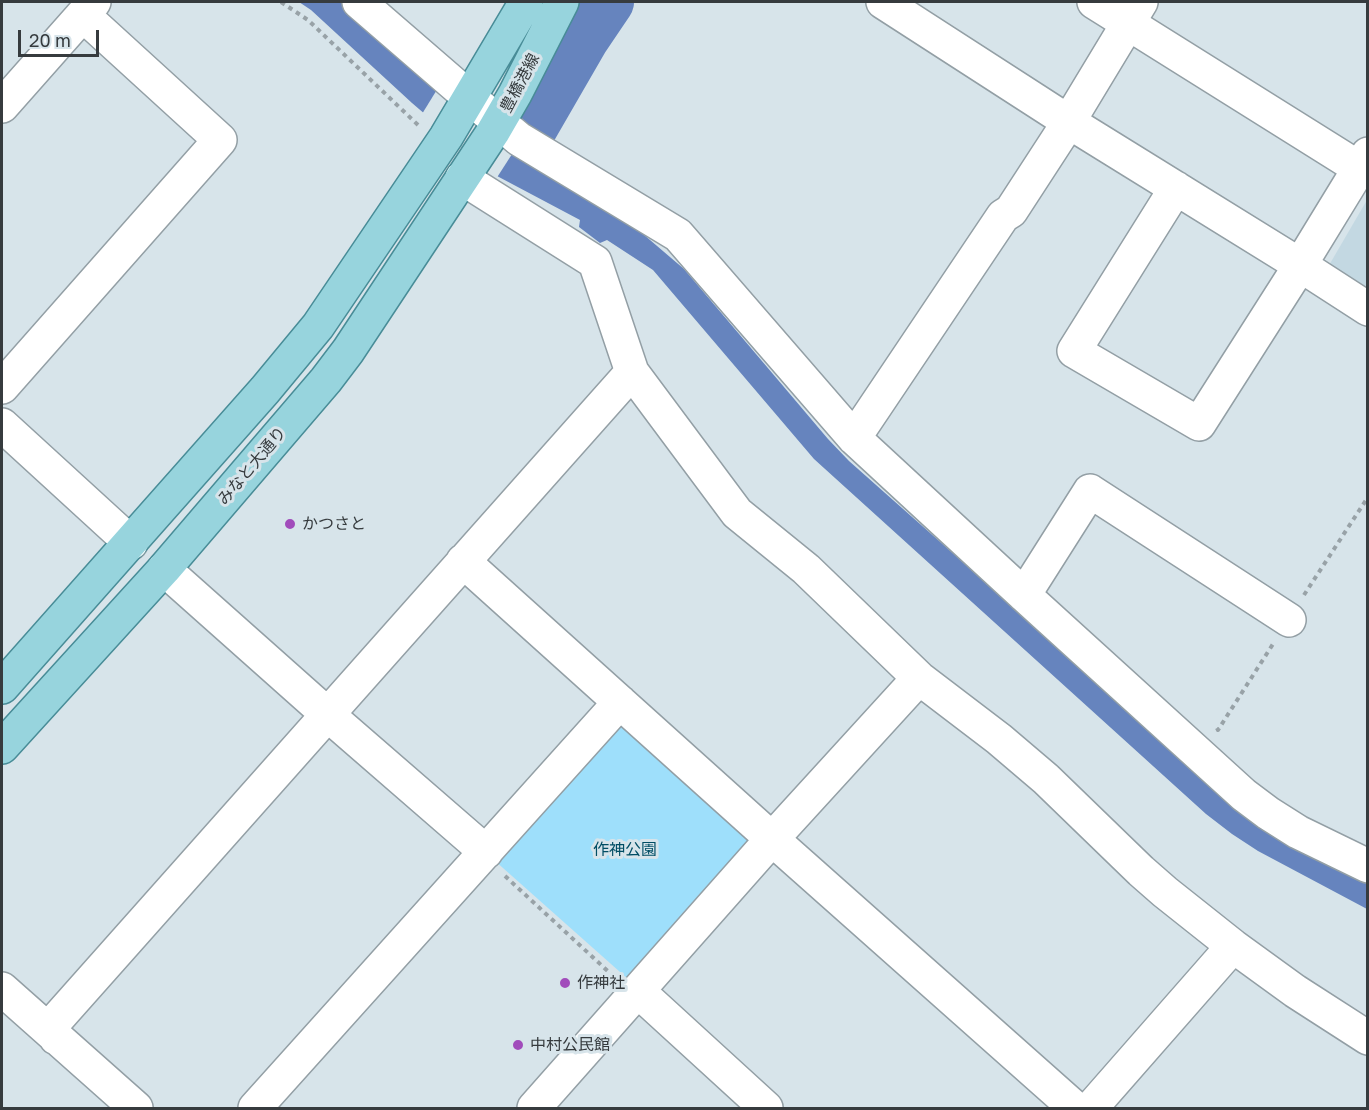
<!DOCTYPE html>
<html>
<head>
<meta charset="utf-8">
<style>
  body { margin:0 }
  #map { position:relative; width:1369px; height:1110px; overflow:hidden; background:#d7e4ea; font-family:"Golos Text",sans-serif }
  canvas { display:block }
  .frame { position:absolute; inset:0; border:3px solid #363b3e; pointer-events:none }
  .scale { position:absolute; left:18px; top:30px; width:81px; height:27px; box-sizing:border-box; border:3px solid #363b3e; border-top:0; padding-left:8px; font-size:18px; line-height:21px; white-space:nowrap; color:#363b3e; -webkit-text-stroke:4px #d7e4ea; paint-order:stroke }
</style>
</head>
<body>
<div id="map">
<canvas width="1369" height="1110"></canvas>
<div class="frame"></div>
<div class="scale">20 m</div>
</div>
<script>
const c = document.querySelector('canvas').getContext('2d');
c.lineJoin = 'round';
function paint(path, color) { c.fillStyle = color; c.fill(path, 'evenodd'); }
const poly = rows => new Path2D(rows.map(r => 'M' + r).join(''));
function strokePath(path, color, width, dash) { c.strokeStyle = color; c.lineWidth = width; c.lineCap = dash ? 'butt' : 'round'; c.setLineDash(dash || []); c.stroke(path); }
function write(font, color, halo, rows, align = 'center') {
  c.font = font + ' "Golos Text","Noto Sans JP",sans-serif'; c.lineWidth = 6; c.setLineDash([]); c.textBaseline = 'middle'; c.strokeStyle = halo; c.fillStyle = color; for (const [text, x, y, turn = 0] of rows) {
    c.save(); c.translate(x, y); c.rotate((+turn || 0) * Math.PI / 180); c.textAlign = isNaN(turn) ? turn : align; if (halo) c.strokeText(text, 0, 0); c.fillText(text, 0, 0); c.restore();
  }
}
paint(poly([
  [1367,200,1367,294,1328,267]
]), '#c3d8e2');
paint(poly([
  [618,723,749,837,748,852,629,980,494,860]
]), '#9edffb');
paint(poly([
  [299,2,346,2,537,161,643,234,684,269,828,439,849,461,1248,815,1367,880,1367,909,1258,851,1232,834,1206,814,814,459,653,270,607,240,600,243,579,227,580,220,497,176,412,103,311,10]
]), '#6684be');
paint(poly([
  [438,88,514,151,496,179,422,114]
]), '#d7e4ea');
strokePath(poly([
  [532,129,584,39,609,2]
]), '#6684be', 50);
const minor = poly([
  [359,2,470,98,519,139,678,235,854,438,1024,595,1244,795,1268,813,1298,832,1368,866],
  [883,2,1069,122,1300,265,1368,309],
  [1094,2,1359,168],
  [2,106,94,2],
  [462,178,595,262,632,372,737,513,806,569,919,678,999,739,1046,779,1141,871,1165,892,1233,946,1295,991,1368,1038],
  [1176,188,1074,351,1199,424,1294,275,1368,154],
  [2,387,220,140,83,15],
  [2,425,131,543],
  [854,438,1003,216,1011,211,1063,131,1141,2],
  [463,561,772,839,1075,1108],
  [164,569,327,714,486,852],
  [1024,595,1090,491,1289,620],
  [2,989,136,1108],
  [638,991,766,1108],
  [56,1038,53,1028,57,1019,632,372],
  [255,1108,620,702],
  [534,1108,772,839,919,678],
  [1091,1108,1233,946]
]);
const major = poly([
  [2,687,265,390,318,326,446,137,526,2],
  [2,747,164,569,326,380,348,351,493,132,515,94,562,2]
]);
strokePath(minor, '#939fa5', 36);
strokePath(major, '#488c97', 36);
strokePath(poly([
  [281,2,308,20,418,125],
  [1304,595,1368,497],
  [1217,728,1218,730,1273,644],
  [505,876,612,975]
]), '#98a2a7', 4, [4.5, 4.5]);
strokePath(minor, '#fff', 33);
strokePath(major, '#97d4dd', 33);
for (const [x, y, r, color] of [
  [290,524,6,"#a14cbb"],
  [565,983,6,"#a14cbb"],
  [518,1045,6,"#a14cbb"]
]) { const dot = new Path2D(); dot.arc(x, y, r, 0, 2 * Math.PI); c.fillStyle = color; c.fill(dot); strokePath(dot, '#d7e4ea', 2); }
write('16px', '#363b3e', '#d7e4ea', [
  ["豊橋港線",520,83,-62],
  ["みなと大通り",252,466,-50]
]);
write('16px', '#363b3e', '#d7e4ea', [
  ["かつさと",302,524],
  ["作神社",577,983],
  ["中村公民館",530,1045]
], 'left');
write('16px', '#014d64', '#d7e4ea', [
  ["作神公園",625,850]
]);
</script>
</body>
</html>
